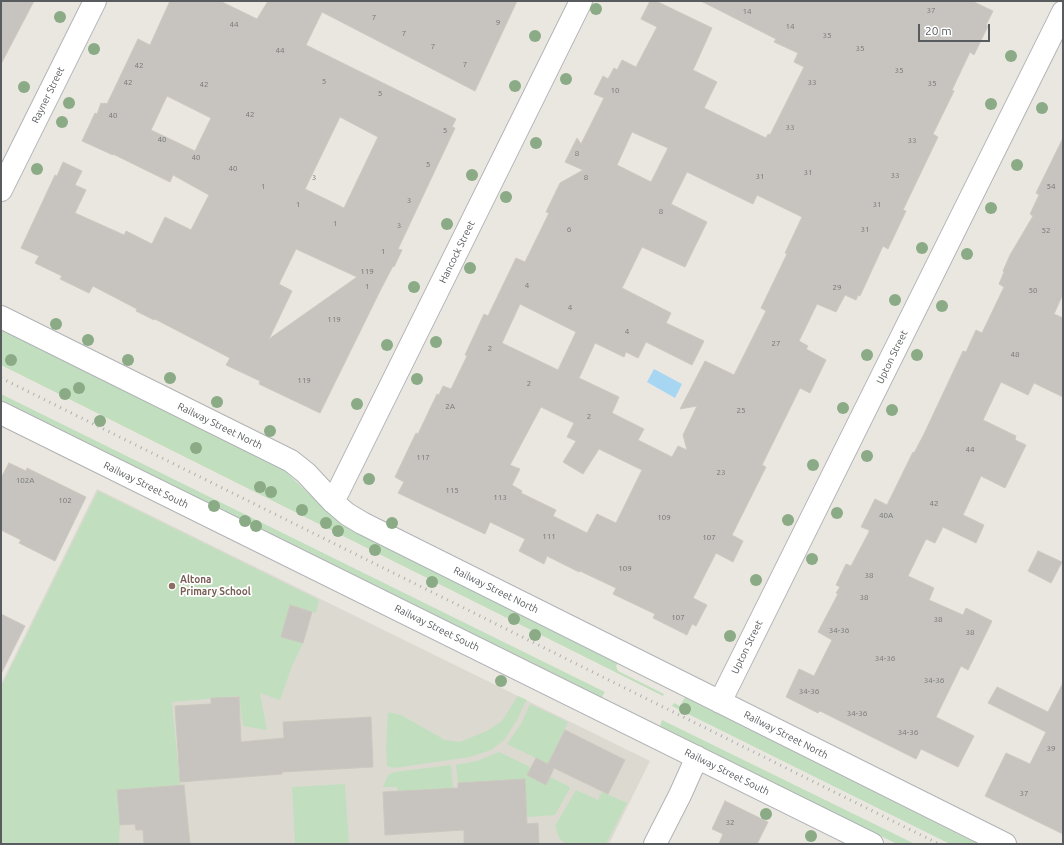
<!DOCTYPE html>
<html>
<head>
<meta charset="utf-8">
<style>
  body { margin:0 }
  #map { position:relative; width:1064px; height:845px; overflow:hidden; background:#eae7e0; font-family:Ubuntu,sans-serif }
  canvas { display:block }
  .frame { position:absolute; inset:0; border:2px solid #595c5f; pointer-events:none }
  .scale { position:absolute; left:918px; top:24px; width:72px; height:18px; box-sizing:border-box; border:2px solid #595c5f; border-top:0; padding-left:5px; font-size:12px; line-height:14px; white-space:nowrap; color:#595c5f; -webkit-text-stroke:3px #fff; paint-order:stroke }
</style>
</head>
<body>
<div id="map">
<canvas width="1064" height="845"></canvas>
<div class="frame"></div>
<div class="scale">20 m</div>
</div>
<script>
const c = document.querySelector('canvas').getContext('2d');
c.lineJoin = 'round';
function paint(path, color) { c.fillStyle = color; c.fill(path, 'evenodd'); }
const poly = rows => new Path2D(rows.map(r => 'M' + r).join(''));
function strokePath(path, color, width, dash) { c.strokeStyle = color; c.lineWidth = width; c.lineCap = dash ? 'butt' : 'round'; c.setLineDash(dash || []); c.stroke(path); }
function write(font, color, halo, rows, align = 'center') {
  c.font = font + ' Ubuntu,sans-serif'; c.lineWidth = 3.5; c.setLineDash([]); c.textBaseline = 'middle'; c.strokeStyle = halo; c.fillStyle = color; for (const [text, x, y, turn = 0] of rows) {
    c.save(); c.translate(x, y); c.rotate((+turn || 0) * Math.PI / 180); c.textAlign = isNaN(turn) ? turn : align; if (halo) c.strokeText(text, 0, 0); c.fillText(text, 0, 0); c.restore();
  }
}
paint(poly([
  [97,489,650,761,609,844,1,844,1,684]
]), '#dcd9d1');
paint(poly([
  [1,328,283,469,327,511,347,527,618,663,616,666,618,671,664,694,663,696,1,365],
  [1,394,605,692,602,697,598,698,204,501,1,401],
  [98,491,319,600,316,613,290,605,281,637,303,643,292,666,280,700,260,693,267,730,243,726,239,696,172,702,180,785,117,790,120,825,119,844,1,844,1,687],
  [629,665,986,844,950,844,672,706,674,703,680,706,685,697,625,667],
  [518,696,527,700,524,705,517,720,504,740,491,750,470,757,394,768,387,766,386,748,388,712,401,715,445,740,460,742,487,731,502,721],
  [530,704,568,722,548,764,507,744,521,724],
  [662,720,915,844,897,844,668,730,660,726],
  [499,752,530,767,527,775,546,785,550,777,568,786,570,788,555,815,527,817,524,779,458,783,456,765,477,761],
  [451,765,455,810,449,811,448,788,398,791,397,787,383,787,388,775,394,772],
  [345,784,349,844,295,844,292,787],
  [576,790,598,800,602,792,627,803,606,844,566,844,559,838,555,826]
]), '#c1dfbf');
paint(poly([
  [654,369,682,384,675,398,647,382]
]), '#a7d6f3');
const building = poly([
  [1,1,34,1,1,64,1,1],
  [170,1,220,1,257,19,268,1,517,1,475,91,322,12,306,45,456,119,452,127,455,128,398,249,402,250,394,267,393,266,381,289,320,413,259,384,260,381,226,365,230,358,155,319,154,320,136,311,137,309,93,286,89,293,60,279,62,276,35,263,39,256,21,248,55,175,57,176,63,162,82,171,75,185,86,190,75,213,124,235,126,231,152,244,165,217,191,230,209,195,173,175,170,182,113,154,113,155,82,141,95,113,97,114,101,103,104,104,104,103,107,104,138,39,150,45,170,1],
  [167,96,211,118,195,151,151,130,167,96],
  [340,117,378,137,344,208,305,189,340,117],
  [296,249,357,277,269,339,292,291,279,284,296,249],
  [650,1,656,1,712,28,693,70,717,82,704,108,766,138,768,134,770,135,804,67,794,62,798,53,774,42,776,39,701,1,972,1,993,11,986,25,988,26,974,55,970,52,952,90,954,91,933,134,938,137,903,210,906,211,888,249,883,246,860,296,858,295,856,300,845,295,836,312,817,304,799,341,808,346,806,349,826,360,810,393,800,388,762,465,766,467,732,535,743,541,733,562,716,553,693,598,707,605,696,626,692,624,687,635,653,618,655,614,613,594,616,588,580,571,579,572,547,556,544,564,519,551,525,539,490,522,485,534,398,493,404,482,395,477,416,433,418,434,437,394,439,395,443,386,451,389,467,356,465,355,484,314,488,316,516,258,525,262,549,213,546,212,560,183,583,170,565,162,577,138,581,144,604,98,594,94,603,76,608,79,614,68,617,70,622,60,636,67,657,27,641,19,650,1],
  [632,132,668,148,651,182,617,165,632,132],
  [687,172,753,204,757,195,802,217,785,253,787,254,761,308,766,311,734,375,705,361,680,409,697,406,683,435,687,450,678,446,672,457,638,440,644,429,612,413,619,397,579,378,595,343,624,357,626,352,638,358,646,342,692,365,704,341,666,323,671,313,622,288,642,247,685,267,707,222,671,204,687,172],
  [520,304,576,332,558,370,502,343,520,304],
  [541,407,574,423,567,437,576,441,563,462,583,474,599,449,642,470,616,523,597,514,587,533,553,516,556,510,521,493,522,491,512,485,520,469,510,465,541,407],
  [1063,138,1063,294,1054,314,1063,318,1063,397,1034,383,1028,395,1001,382,983,420,1016,436,1015,440,1026,445,1005,488,981,476,963,515,984,525,976,543,943,527,935,543,926,539,908,576,934,588,929,600,963,615,966,608,992,621,968,670,961,666,936,717,974,736,958,767,921,749,916,759,820,711,818,713,786,697,799,669,814,676,832,640,818,632,838,594,836,593,840,587,836,585,846,564,851,566,869,532,869,530,861,527,875,499,887,505,913,452,914,453,924,434,963,351,966,352,976,330,982,333,1004,287,999,284,1004,272,1003,271,1010,255,1033,216,1030,214,1039,195,1036,193,1063,138],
  [9,463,26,471,27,468,86,497,55,561,19,543,21,540,1,530,1,478,9,463],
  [1038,551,1062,562,1051,583,1028,571,1038,551],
  [290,605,312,612,303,643,281,637,290,605],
  [1,614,25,626,1,674,1,614],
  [1063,683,1063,834,985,796,1006,753,1030,764,1046,732,988,703,997,687,1048,712,1063,683],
  [239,697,241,742,284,738,283,722,371,717,373,767,282,772,282,774,180,782,175,706,211,704,211,698,239,697],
  [565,730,625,760,608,794,554,768,546,785,527,775,536,758,548,764,565,730],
  [525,779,527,824,538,823,539,844,464,844,464,830,385,835,383,792,458,788,458,783,525,779],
  [184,785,190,844,144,844,143,830,136,830,135,824,120,825,117,790,184,785],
  [725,801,768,822,757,844,719,844,723,834,712,829,725,801]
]);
paint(building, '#c7c4bf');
strokePath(building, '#cdc8bf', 1);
const street = poly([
  [1,190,95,1],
  [1,317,291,461,306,473,333,502,347,514,362,523,1005,844],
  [1,413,872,844],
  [333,502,581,1],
  [720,702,1063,12],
  [655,844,680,795,697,757]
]);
strokePath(street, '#b1b3b6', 24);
strokePath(street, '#fff', 22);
strokePath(poly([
  [1,378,939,844]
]), '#aeafaf', 3, [1, 5]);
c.fillStyle = '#8bab86';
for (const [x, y] of [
  [596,9],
  [60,17],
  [535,36],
  [94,49],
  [1011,56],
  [566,79],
  [515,86],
  [24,87],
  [69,103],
  [991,104],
  [1042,108],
  [62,122],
  [536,143],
  [1017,165],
  [37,169],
  [472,175],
  [506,197],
  [991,208],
  [447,224],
  [922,248],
  [967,254],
  [470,268],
  [414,287],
  [895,300],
  [942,306],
  [56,324],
  [88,340],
  [436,342],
  [387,345],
  [867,355],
  [917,355],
  [11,360],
  [128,360],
  [170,378],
  [417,379],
  [79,388],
  [65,394],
  [217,402],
  [357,404],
  [843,408],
  [892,410],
  [100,421],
  [270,431],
  [196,448],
  [867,456],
  [813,465],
  [369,479],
  [260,487],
  [271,492],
  [214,506],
  [302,510],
  [837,513],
  [788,520],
  [245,521],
  [326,523],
  [392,523],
  [256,526],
  [338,531],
  [375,550],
  [812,559],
  [756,580],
  [432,582],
  [514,619],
  [535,635],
  [730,636],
  [501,681],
  [685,709],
  [766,814],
  [811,836]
]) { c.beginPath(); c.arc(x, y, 6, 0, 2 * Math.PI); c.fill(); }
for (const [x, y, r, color] of [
  [172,586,4,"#8d6e63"]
]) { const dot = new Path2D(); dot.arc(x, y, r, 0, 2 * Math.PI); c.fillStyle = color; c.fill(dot); strokePath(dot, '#fff', 1.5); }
write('8px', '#747677', null, [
  ["37",931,10],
  ["14",747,11],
  ["7",374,17],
  ["9",498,22],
  ["44",234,24],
  ["14",790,26],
  ["7",404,33],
  ["35",827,35],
  ["7",433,46],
  ["35",860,48],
  ["44",280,50],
  ["7",465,64],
  ["42",139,65],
  ["35",899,70],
  ["5",324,81],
  ["42",128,82],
  ["33",812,82],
  ["35",932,83],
  ["42",204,84],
  ["10",615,90],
  ["5",380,93],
  ["42",250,114],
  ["40",113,115],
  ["33",790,127],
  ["5",445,130],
  ["40",162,139],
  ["33",912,140],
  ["8",577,153],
  ["40",196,157],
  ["5",428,164],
  ["40",233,168],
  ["31",808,172],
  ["33",895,175],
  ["31",760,176],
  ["3",314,177],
  ["8",586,177],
  ["1",263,186],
  ["54",1051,186],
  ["3",409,200],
  ["1",298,204],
  ["31",877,204],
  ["8",661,211],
  ["1",335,223],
  ["3",399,225],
  ["6",569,229],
  ["31",865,229],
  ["52",1046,230],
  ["1",383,251],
  ["119",367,271],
  ["4",527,285],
  ["1",367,286],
  ["29",837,287],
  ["50",1033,290],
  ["4",570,307],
  ["119",334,319],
  ["4",627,331],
  ["27",776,343],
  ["2",490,348],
  ["48",1015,354],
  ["119",304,380],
  ["2",529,383],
  ["2A",450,406],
  ["25",741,410],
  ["2",589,416],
  ["44",970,449],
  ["117",423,457],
  ["23",721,472],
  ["102A",25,480],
  ["115",452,490],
  ["113",500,497],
  ["102",65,500],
  ["42",934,503],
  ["40A",886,515],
  ["109",664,517],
  ["111",549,536],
  ["107",709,537],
  ["109",625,568],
  ["38",869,575],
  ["38",864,597],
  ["107",678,617],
  ["38",938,619],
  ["34-36",839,630],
  ["38",970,632],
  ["34-36",885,658],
  ["34-36",934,680],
  ["34-36",809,691],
  ["34-36",857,713],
  ["34-36",908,732],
  ["39",1051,748],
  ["37",1024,793],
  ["32",730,822]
]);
write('10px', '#595c5f', '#fff', [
  ["Rayner Street",48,95,-64],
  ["Hancock Street",457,252,-64],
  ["Upton Street",892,357,-64],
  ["Railway Street North",220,426,26],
  ["Railway Street South",146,485,26],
  ["Railway Street North",496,590,26],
  ["Railway Street South",437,628,26],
  ["Upton Street",747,647,-64],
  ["Railway Street North",786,735,27],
  ["Railway Street South",727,772,26]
]);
write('bold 10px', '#785e54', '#fff', [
  ["Altona",180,580],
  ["Primary School",180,592]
], 'left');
</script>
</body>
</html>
